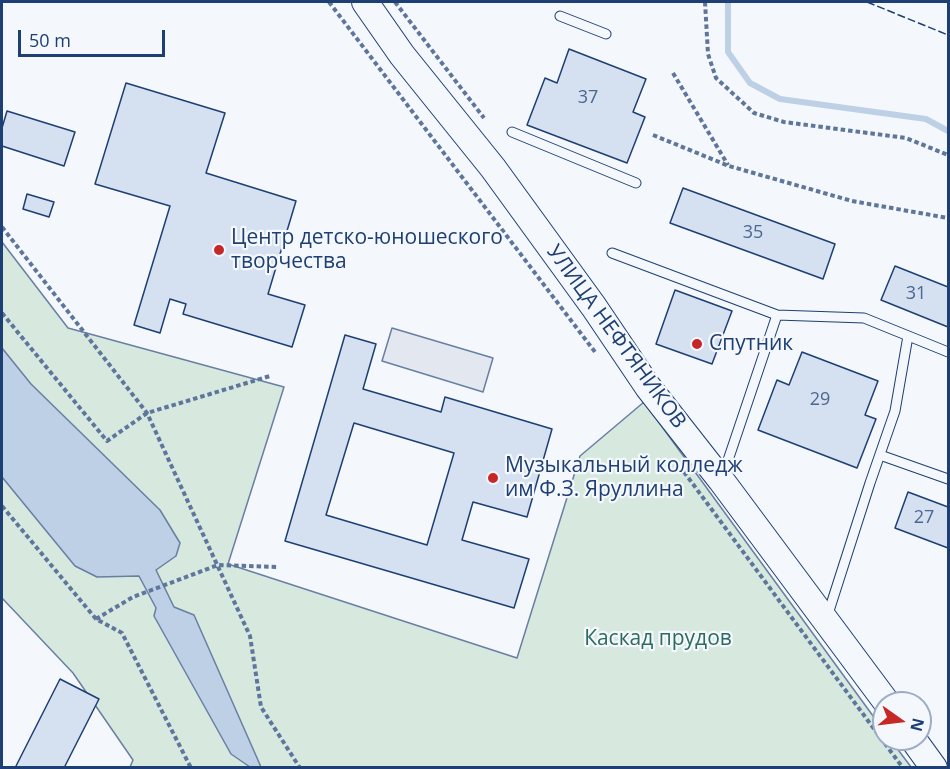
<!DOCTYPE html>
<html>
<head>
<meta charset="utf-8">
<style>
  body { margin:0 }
  #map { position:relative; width:950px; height:769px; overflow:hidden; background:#f4f7fb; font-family:"Open Sans",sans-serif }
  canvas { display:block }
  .frame { position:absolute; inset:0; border:3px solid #1d3f73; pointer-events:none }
  .north { position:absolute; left:872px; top:691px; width:60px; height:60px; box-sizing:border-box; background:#f4f7fb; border:2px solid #9eadc5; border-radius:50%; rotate:104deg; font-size:16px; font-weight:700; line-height:24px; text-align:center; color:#1d3f73 }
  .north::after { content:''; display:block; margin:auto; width:21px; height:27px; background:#c62828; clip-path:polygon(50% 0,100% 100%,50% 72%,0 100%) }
  .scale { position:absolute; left:18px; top:30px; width:147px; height:27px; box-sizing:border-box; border:3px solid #1d3f73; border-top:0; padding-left:8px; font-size:18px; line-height:21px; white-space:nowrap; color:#1d3f73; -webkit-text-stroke:4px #f4f7fb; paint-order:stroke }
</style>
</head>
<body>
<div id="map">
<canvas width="950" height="769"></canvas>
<div class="frame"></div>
<div class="north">N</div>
<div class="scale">50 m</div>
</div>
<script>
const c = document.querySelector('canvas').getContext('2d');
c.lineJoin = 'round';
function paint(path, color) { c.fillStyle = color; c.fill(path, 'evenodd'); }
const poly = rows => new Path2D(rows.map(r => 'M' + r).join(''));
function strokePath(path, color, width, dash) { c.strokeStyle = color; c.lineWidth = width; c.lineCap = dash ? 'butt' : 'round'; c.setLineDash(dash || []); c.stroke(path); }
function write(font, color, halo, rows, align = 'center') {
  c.font = font + ' "Open Sans",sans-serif'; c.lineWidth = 4.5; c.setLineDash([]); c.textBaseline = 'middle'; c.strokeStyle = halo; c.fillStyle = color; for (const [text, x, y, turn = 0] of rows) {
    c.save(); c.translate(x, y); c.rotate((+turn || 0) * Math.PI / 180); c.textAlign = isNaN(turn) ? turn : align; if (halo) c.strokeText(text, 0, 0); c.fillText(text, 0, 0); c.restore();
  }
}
const green = poly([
  [2,242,68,328,284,387,228,564,517,658,580,456,644,402,884,731,884,739,890,739,911,767,130,767,133,760,73,673,2,598,2,242]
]);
paint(green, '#d7e8df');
strokePath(green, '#687fa3', 1.5);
const parking = poly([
  [392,328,493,358,483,392,382,361,392,328]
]);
paint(parking, '#e3e8f0');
strokePath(parking, '#687fa3', 1.5);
const water = poly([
  [2,348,31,384,160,510,180,543,176,556,156,570,174,607,194,615,261,767,250,767,231,754,154,616,156,608,139,576,97,577,75,566,2,477,2,348]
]);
paint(water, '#bed0e5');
strokePath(water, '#687fa3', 1.5);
strokePath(poly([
  [728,2,728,52,750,83,780,99,926,119,948,131]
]), '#bed0e5', 6);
const building = poly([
  [569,49,646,79,633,112,645,117,627,163,527,125,545,78,557,83,569,49],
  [126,83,225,113,206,173,296,201,268,294,305,305,292,347,183,314,186,304,170,299,160,333,134,325,170,206,95,184,126,83],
  [7,111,75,132,64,166,2,146,2,128,7,111],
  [683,188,835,244,823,279,670,223,683,188],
  [27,194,54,202,49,217,23,209,27,194],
  [895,266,948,287,948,327,881,300,895,266],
  [675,290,732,311,712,364,656,344,675,290],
  [345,335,376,344,363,389,441,412,445,397,552,429,527,517,473,502,462,540,529,559,514,608,285,541,345,335],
  [354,423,454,453,427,545,326,515,354,423],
  [802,352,878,381,865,415,876,419,857,468,758,430,777,380,789,385,802,352],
  [908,492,948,507,948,548,895,528,908,492],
  [60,679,99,699,64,768,15,768,60,679]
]);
paint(building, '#d5e0f0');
strokePath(building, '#1d3f73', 1.5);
const lane = poly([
  [560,16,606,34],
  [512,132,636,183],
  [612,253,777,315],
  [880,455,948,479],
  [723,475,777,315,864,318,948,352],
  [827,617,870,483,895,411,908,336]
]);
const secondary = poly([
  [365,2,402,55,493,168,594,307,648,387,721,480,887,703],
  [913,739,934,768]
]);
strokePath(lane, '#1d3f73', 11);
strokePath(secondary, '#1d3f73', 28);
strokePath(poly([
  [329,2,595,352],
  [395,2,484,118],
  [705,2,708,54,716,78,754,113,784,122,906,138,948,155],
  [673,73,728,165],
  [653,135,729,166,852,201,948,218],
  [2,227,147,413,250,636,261,707,300,768],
  [2,313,107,441,147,413,270,376],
  [684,472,903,768],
  [2,506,96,619,122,633,191,768],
  [96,619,133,597,218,565,278,567]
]), '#5e769c', 4, [4.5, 3]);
strokePath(lane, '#f4f7fb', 9);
strokePath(secondary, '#f4f7fb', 26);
strokePath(poly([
  [867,2,948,35]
]), '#1d3f73', 1.5, [8, 3]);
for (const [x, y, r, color] of [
  [219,250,6,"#c62828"],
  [697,344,6,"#c62828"],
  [493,478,6,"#c62828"]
]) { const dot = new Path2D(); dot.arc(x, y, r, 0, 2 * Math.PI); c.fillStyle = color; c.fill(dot); strokePath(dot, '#f4f7fb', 2); }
write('18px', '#4b6792', null, [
  ["37",588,98],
  ["35",753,233],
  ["31",916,294],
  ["29",820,400],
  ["27",924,518]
]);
write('21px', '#1d3f73', '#f4f7fb', [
  ["Центр детско-юношеского",231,238],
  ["творчества",231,262],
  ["Спутник",709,344],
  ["Музыкальный колледж",505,466],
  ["им Ф.З. Яруллина",505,490]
], 'left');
write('21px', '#1d3f73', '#f4f7fb', [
  ["УЛИЦА НЕФТЯНИКОВ",616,337,54]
]);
write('21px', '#2c6c60', '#f4f7fb', [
  ["Каскад прудов",658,639]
]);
</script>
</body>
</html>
